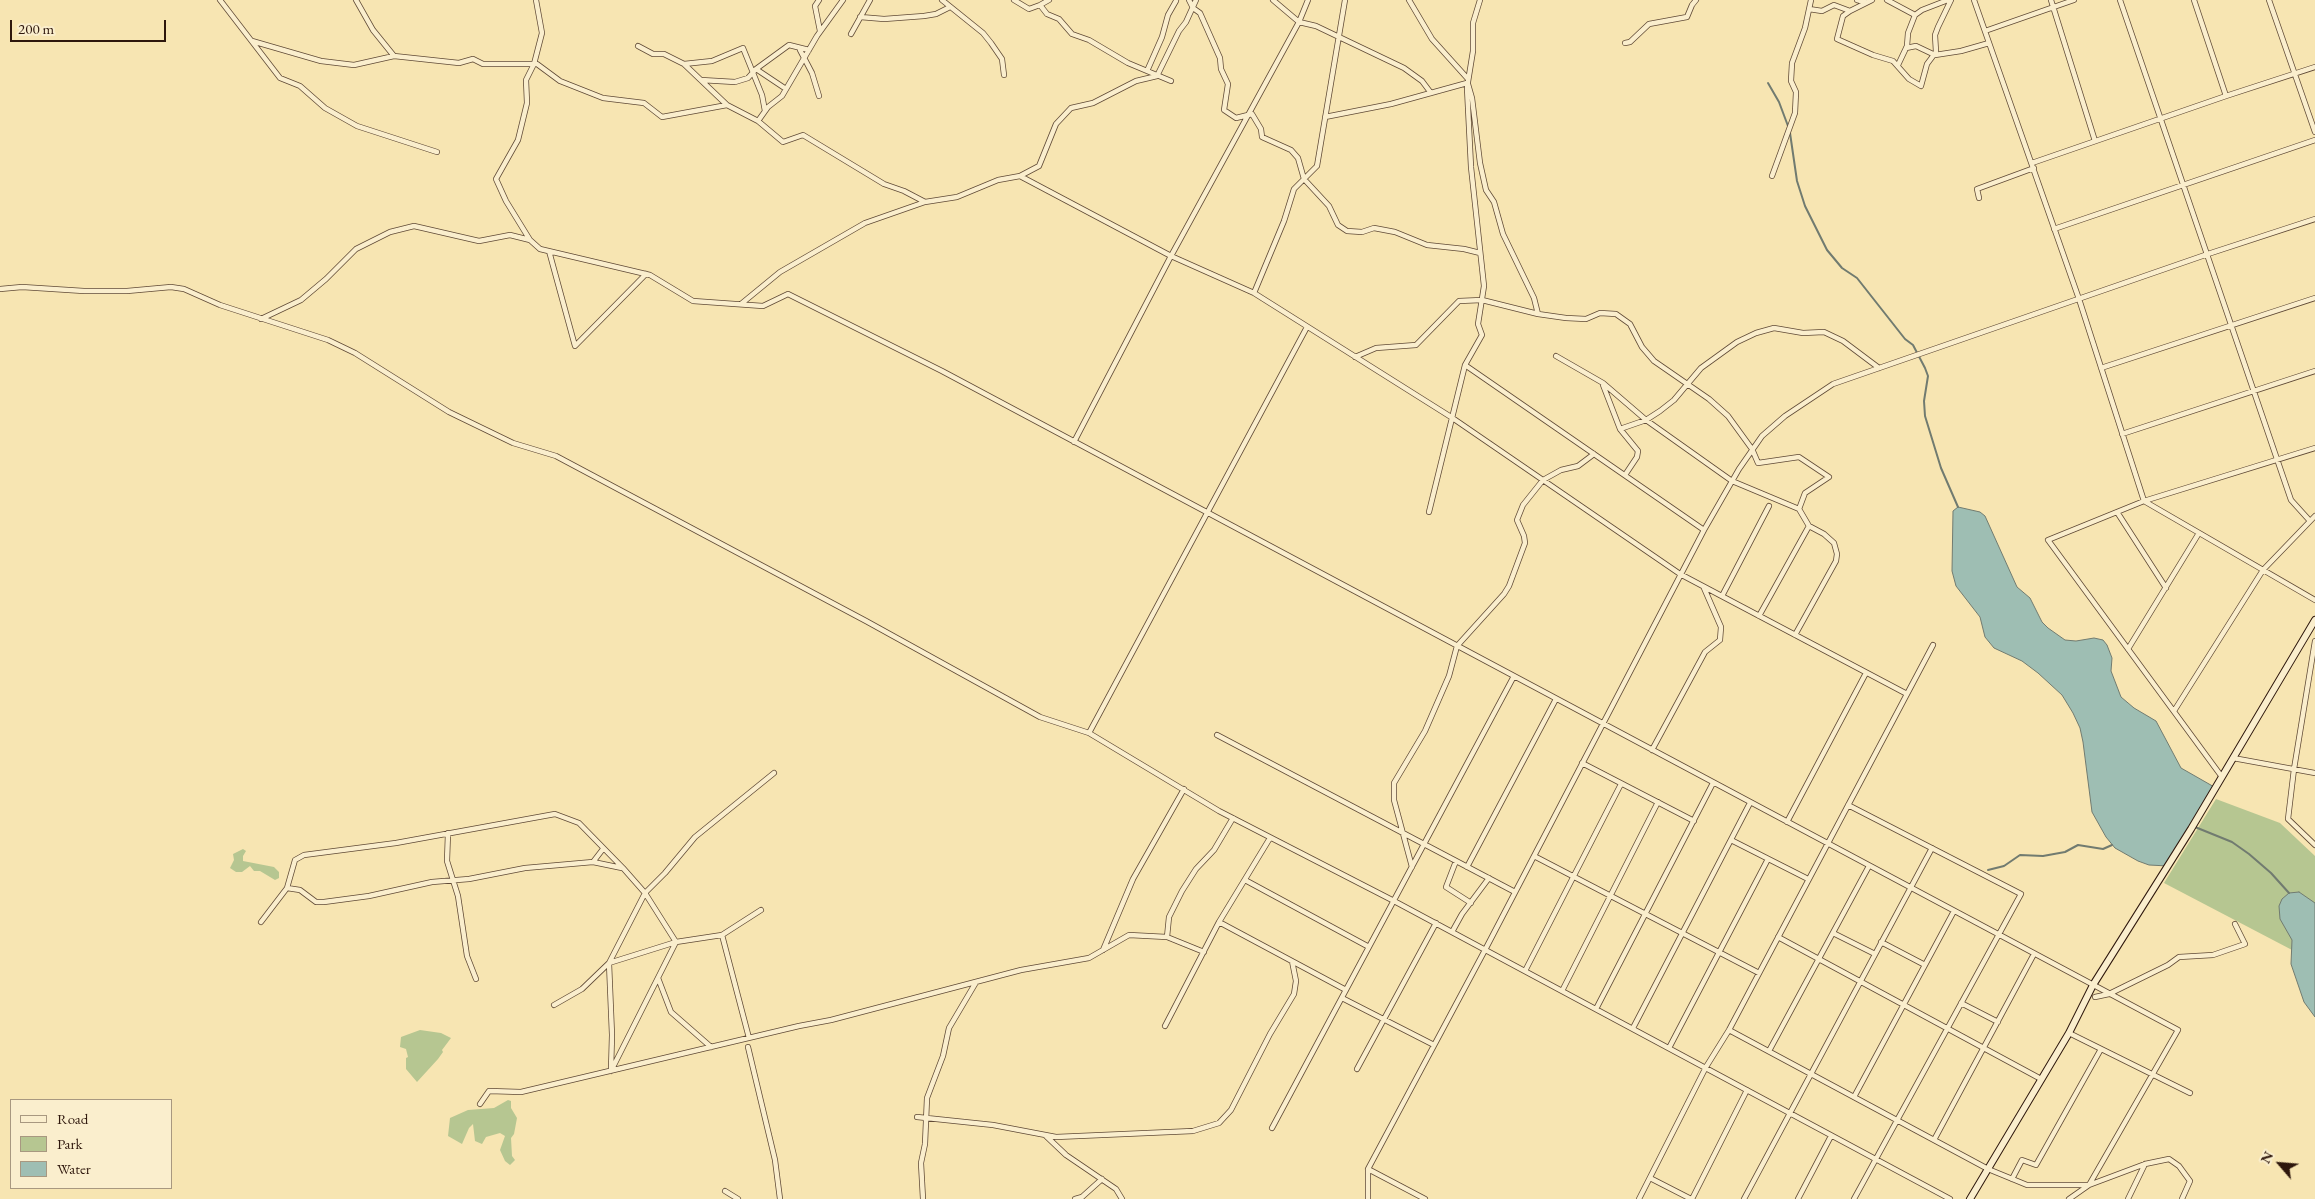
<!DOCTYPE html>
<html>
<head>
<meta charset="utf-8">
<style>
  body { margin:0 }
  #map { position:relative; width:2315px; height:1199px; overflow:hidden; background:#f7e5b2; font-family:"EB Garamond",serif }
  canvas { display:block }
  .legend { position:absolute; left:10px; top:1099px; width:162px; height:90px; box-sizing:border-box; background:#faeecd; border:1px solid #a89880; margin:0; padding:6px 9px; list-style:none; font-size:15px; color:#2e170c }
  .legend li { display:flex; align-items:center; gap:10px; height:25px }
  .legend b { width:25px; border:1px solid #a89880 }
  .north { position:absolute; left:2255px; top:1139px; width:50px; height:50px; -webkit-text-stroke:4px #faeecd; paint-order:stroke; rotate:297deg; font-size:14px; font-weight:700; line-height:20px; text-align:center; color:#2e170c }
  .north::after { content:''; display:block; margin:auto; width:18px; height:22px; background:#2e170c; clip-path:polygon(50% 0,100% 100%,50% 72%,0 100%) }
  .scale { position:absolute; left:10px; top:20px; width:156px; height:22px; box-sizing:border-box; border:2px solid #2e170c; border-top:0; padding-left:6px; font-size:15px; line-height:18px; white-space:nowrap; color:#2e170c; -webkit-text-stroke:4px #faeecd; paint-order:stroke }
</style>
</head>
<body>
<div id="map">
<canvas width="2315" height="1199"></canvas>
<ul class="legend">
<li><b style="height:6px;background:#faeecd"></b>Road</li>
<li><b style="height:14px;background:#b6c691"></b>Park</li>
<li><b style="height:14px;background:#9ebeb3"></b>Water</li>
</ul>
<div class="north">N</div>
<div class="scale">200 m</div>
</div>
<script>
const c = document.querySelector('canvas').getContext('2d');
c.lineJoin = 'round';
function paint(path, color) { c.fillStyle = color; c.fill(path, 'evenodd'); }
const poly = rows => new Path2D(rows.map(r => 'M' + r).join(''));
function strokePath(path, color, width, dash) { c.strokeStyle = color; c.lineWidth = width; c.lineCap = dash ? 'butt' : 'round'; c.setLineDash(dash || []); c.stroke(path); }
paint(poly([
  [2216,799,2280,823,2315,856,2315,962,2164,883],
  [243,849,246,851,243,856,243,861,274,867,279,872,279,878,275,880,260,871,254,871,250,866,242,872,236,872,230,868,234,860,233,854],
  [420,1030,441,1033,451,1038,442,1050,443,1052,438,1059,417,1082,406,1069,406,1058,408,1057,406,1049,400,1047,401,1037],
  [508,1100,511,1101,511,1108,517,1118,514,1134,511,1138,512,1156,515,1160,510,1165,505,1161,500,1150,505,1136,500,1133,486,1137,482,1144,475,1141,473,1124,469,1128,462,1144,448,1136,450,1118,468,1110,494,1108]
]), '#b6c691');
const water = poly([
  [1958,507,1980,512,1985,516,2017,587,2030,598,2042,622,2048,628,2065,640,2076,641,2094,638,2103,640,2107,645,2112,658,2111,671,2121,697,2134,708,2156,721,2181,768,2216,788,2168,866,2149,865,2138,861,2115,848,2106,837,2092,812,2083,742,2080,728,2073,713,2062,695,2038,673,2022,661,1994,648,1985,637,1980,617,1956,586,1952,571,1953,511,1958,507],
  [2299,892,2315,903,2315,1017,2304,1002,2291,964,2292,940,2280,919,2279,906,2282,899,2289,893,2299,892]
]);
paint(water, '#9ebeb3');
strokePath(water, '#717b70', 1);
strokePath(poly([
  [1768,83,1779,102,1788,126],
  [1790,133,1797,181,1805,206,1827,250,1842,268,1857,278,1905,339,1913,345,1925,368,1928,376,1924,401,1925,416,1941,468,1958,507],
  [2195,827,2232,842,2249,854,2271,873,2289,893],
  [1988,870,2004,866,2020,855,2043,856,2065,852,2078,845,2103,849,2112,845]
]), '#717b70', 2);
const street = poly([
  [220,0,280,78,300,86,325,108,357,126,437,152],
  [819,0,815,6,820,31],
  [942,0,983,33,991,43,1002,59,1004,75],
  [1014,0,1029,9,1040,5,1047,14,1059,19,1072,34,1089,40,1128,63,1171,81],
  [1189,0,1193,8,1200,13,1220,58,1221,69,1228,84,1224,110,1236,118,1252,114,1261,129,1262,137,1291,150,1298,158,1304,179,1329,206,1338,225,1347,231,1362,232,1374,228,1395,232,1427,245,1464,249,1480,253],
  [1273,0,1299,22,1316,26,1404,68,1422,81,1431,93],
  [1409,0,1432,39,1468,79],
  [1857,0,1865,2],
  [1887,0,1915,15],
  [1974,0,2079,299,2144,501,2315,600],
  [2051,0,2095,141],
  [2120,0,2291,500,2310,521],
  [2194,0,2226,96],
  [2269,0,2315,132],
  [1040,5,1049,0],
  [1809,9,1822,11,1834,5,1850,11,1872,0],
  [1850,11,1843,16,1837,39,1873,55,1893,61,1909,79,1921,86,1927,64,1936,52,1935,35,1938,27,1951,0],
  [860,17,884,19,924,16,936,14,950,7],
  [1985,31,2074,0],
  [851,34,870,0],
  [252,41,321,61,354,65,394,56,373,30,356,0],
  [1625,43,1630,42,1649,24,1687,17,1692,5,1696,0],
  [638,46,653,54,664,54,684,64,727,105],
  [1906,48,1916,46,1935,55,1961,51,1989,43],
  [800,50,812,73,819,96],
  [394,56,459,63,473,59,483,64,537,64,560,81,603,98,644,103,662,117,727,105,758,121,783,142,803,135,884,184,904,191,925,202,957,197,998,180,1020,176,1039,166,1056,124,1071,108,1093,103,1136,81,1157,76,1179,31,1186,22,1196,0],
  [684,64,712,61,743,48,762,95,765,111],
  [1898,65,1907,46,1908,33,1915,15,1922,10,1948,0],
  [756,69,789,45,809,50],
  [1147,71,1162,37,1168,15,1176,1],
  [701,80,735,82,748,78,756,69,786,89],
  [1468,84,1472,98,1480,163,1486,190,1494,202,1503,234,1534,298,1538,314],
  [1325,117,1391,104,1467,83],
  [758,121,768,107,782,96,817,36,843,0],
  [2032,163,2226,96,2315,67],
  [1020,176,1171,256,1254,293,1451,417,1680,574,1907,694],
  [1772,176,1795,113,1796,92,1791,81,1792,63,1805,28,1811,0],
  [1979,198,1977,189,2034,168],
  [2054,229,2315,140],
  [530,240,506,201,496,179,518,140,527,103,526,80,534,64,542,33,536,0],
  [549,251,575,346,646,274],
  [0,289,22,287,84,291,127,291,171,287,184,289,220,305,328,340,355,353,449,412,513,443,556,456,866,621,1040,717,1089,733,1219,811,1394,901,1950,1199],
  [1254,293,1284,221,1294,189,1317,166,1345,0],
  [741,304,780,272,865,223,925,202],
  [261,319,301,300,326,279,356,249,390,232,414,226,479,241,510,235,530,240,540,249,650,275,693,301,763,306,788,294,942,371,2178,1030,2089,1185,2069,1199],
  [1556,356,1603,383,1646,420,1732,481,1799,509,1809,526,1824,534,1834,543,1837,554,1836,561,1795,635],
  [1355,357,1376,348,1416,345,1459,301,1482,300,1538,314,1566,318,1586,319,1600,313,1616,314,1630,324,1642,347,1654,361,1709,399,1728,416,1752,449,1758,463,1799,457,1829,477,1805,493,1799,509],
  [1465,365,1704,530],
  [2101,368,2315,298],
  [1603,385,1620,429,1638,451,1637,457,1625,475],
  [1620,429,1646,420,1660,411,1674,400,1701,368,1737,342,1756,333,1774,328,1803,333,1824,332,1843,341,1879,368],
  [2122,434,2315,371],
  [1074,442,1171,256,1299,22,1308,0],
  [1429,512,1465,365,1482,335,1478,324,1484,286,1471,167,1467,88,1473,51,1473,23,1480,0],
  [2117,512,2166,588],
  [1722,596,1769,506],
  [1759,616,1809,526],
  [2315,641,2294,769,2288,819,2315,845],
  [2128,649,2199,533],
  [2174,711,2263,570,2315,516],
  [1089,733,1307,327],
  [1217,735,1515,892],
  [1652,750,1705,652,1720,640,1721,627,1704,588],
  [2233,758,2315,773],
  [1582,763,1694,821],
  [2222,777,2048,540,2144,501,2315,448],
  [1848,805,2021,894,1854,1199],
  [1787,822,1866,673],
  [448,833,447,861,458,896,467,956,476,979],
  [1731,840,1808,879],
  [1534,856,1759,973],
  [1456,861,1446,887,1471,903],
  [593,862,603,849],
  [1412,867,1394,800,1394,783,1425,731,1449,676,1457,646,1504,594,1509,586,1525,543,1524,536,1517,520,1523,505,1543,480,1561,470,1578,466,1594,454],
  [1467,867,1556,699],
  [1245,880,1369,947],
  [287,888,300,890,316,902,324,902,369,896,432,882,469,879,525,868,593,862,622,868],
  [261,922,287,888,295,860,304,855,396,843,555,814,579,823,623,868,645,893,676,942,611,1071],
  [1219,922,1346,990],
  [1452,932,1462,914,1489,878],
  [1833,933,1875,954],
  [722,935,749,1038],
  [1167,937,1169,917,1182,891,1196,869,1214,850,1233,818],
  [1778,937,2041,1079],
  [1881,942,1925,965],
  [1103,950,1133,879,1184,789],
  [1525,971,1621,784],
  [658,978,671,1012,711,1047],
  [1562,991,1658,802],
  [2095,997,2109,994,2168,965,2179,957,2213,955,2245,944,2235,924],
  [1342,998,1434,1045],
  [1961,1003,1998,1022],
  [554,1005,582,989,609,963,676,942,722,935,761,910],
  [1596,1009,1713,783],
  [1165,1026,1219,922,1270,838],
  [1633,1028,1750,803],
  [1729,1030,1988,1169,2027,1185,2089,1185,2145,1164,2169,1159,2179,1166,2190,1181,2182,1199],
  [2069,1033,2190,1093],
  [748,1047,775,1160,780,1199],
  [1669,1048,1768,859],
  [1769,1051,1869,866],
  [1357,1069,1436,923],
  [611,1070,612,1035,609,963,645,893,665,873,695,837,774,773],
  [1854,1097,1954,911],
  [480,1104,489,1091,521,1092,799,1026,831,1020,1021,970,1089,958,1129,935,1167,937,1204,952],
  [917,1117,993,1125,1056,1137,1193,1131,1219,1123,1231,1110,1270,1034,1294,994,1296,981,1292,961],
  [1272,1128,1514,676],
  [1046,1136,1066,1155,1116,1189,1122,1199],
  [1934,1140,2034,954],
  [1368,1169,1425,1199],
  [1650,1178,1691,1199],
  [2012,1179,2022,1160,2036,1165,2101,1049],
  [725,1191,738,1199],
  [923,1199,921,1163,925,1144,927,1098,943,1056,949,1028,975,984],
  [1075,1199,1082,1197,1102,1179],
  [1368,1199,1368,1169,1485,950,1704,530,1739,469,1762,436,1785,416,1833,384,2208,254,2315,219],
  [1639,1199,1706,1067,1729,1030,1933,645],
  [1692,1199,1747,1090],
  [1744,1199,1932,848],
  [1798,1199,1831,1136],
  [2128,1199,2145,1164]
]);
const secondary = poly([
  [1970,1199,2069,1033,2093,985,2191,829,2315,620]
]);
strokePath(street, '#604a36', 6);
strokePath(secondary, '#2e170c', 8);
strokePath(street, '#faeecd', 4.5);
strokePath(secondary, '#faeecd', 6);
</script>
</body>
</html>
